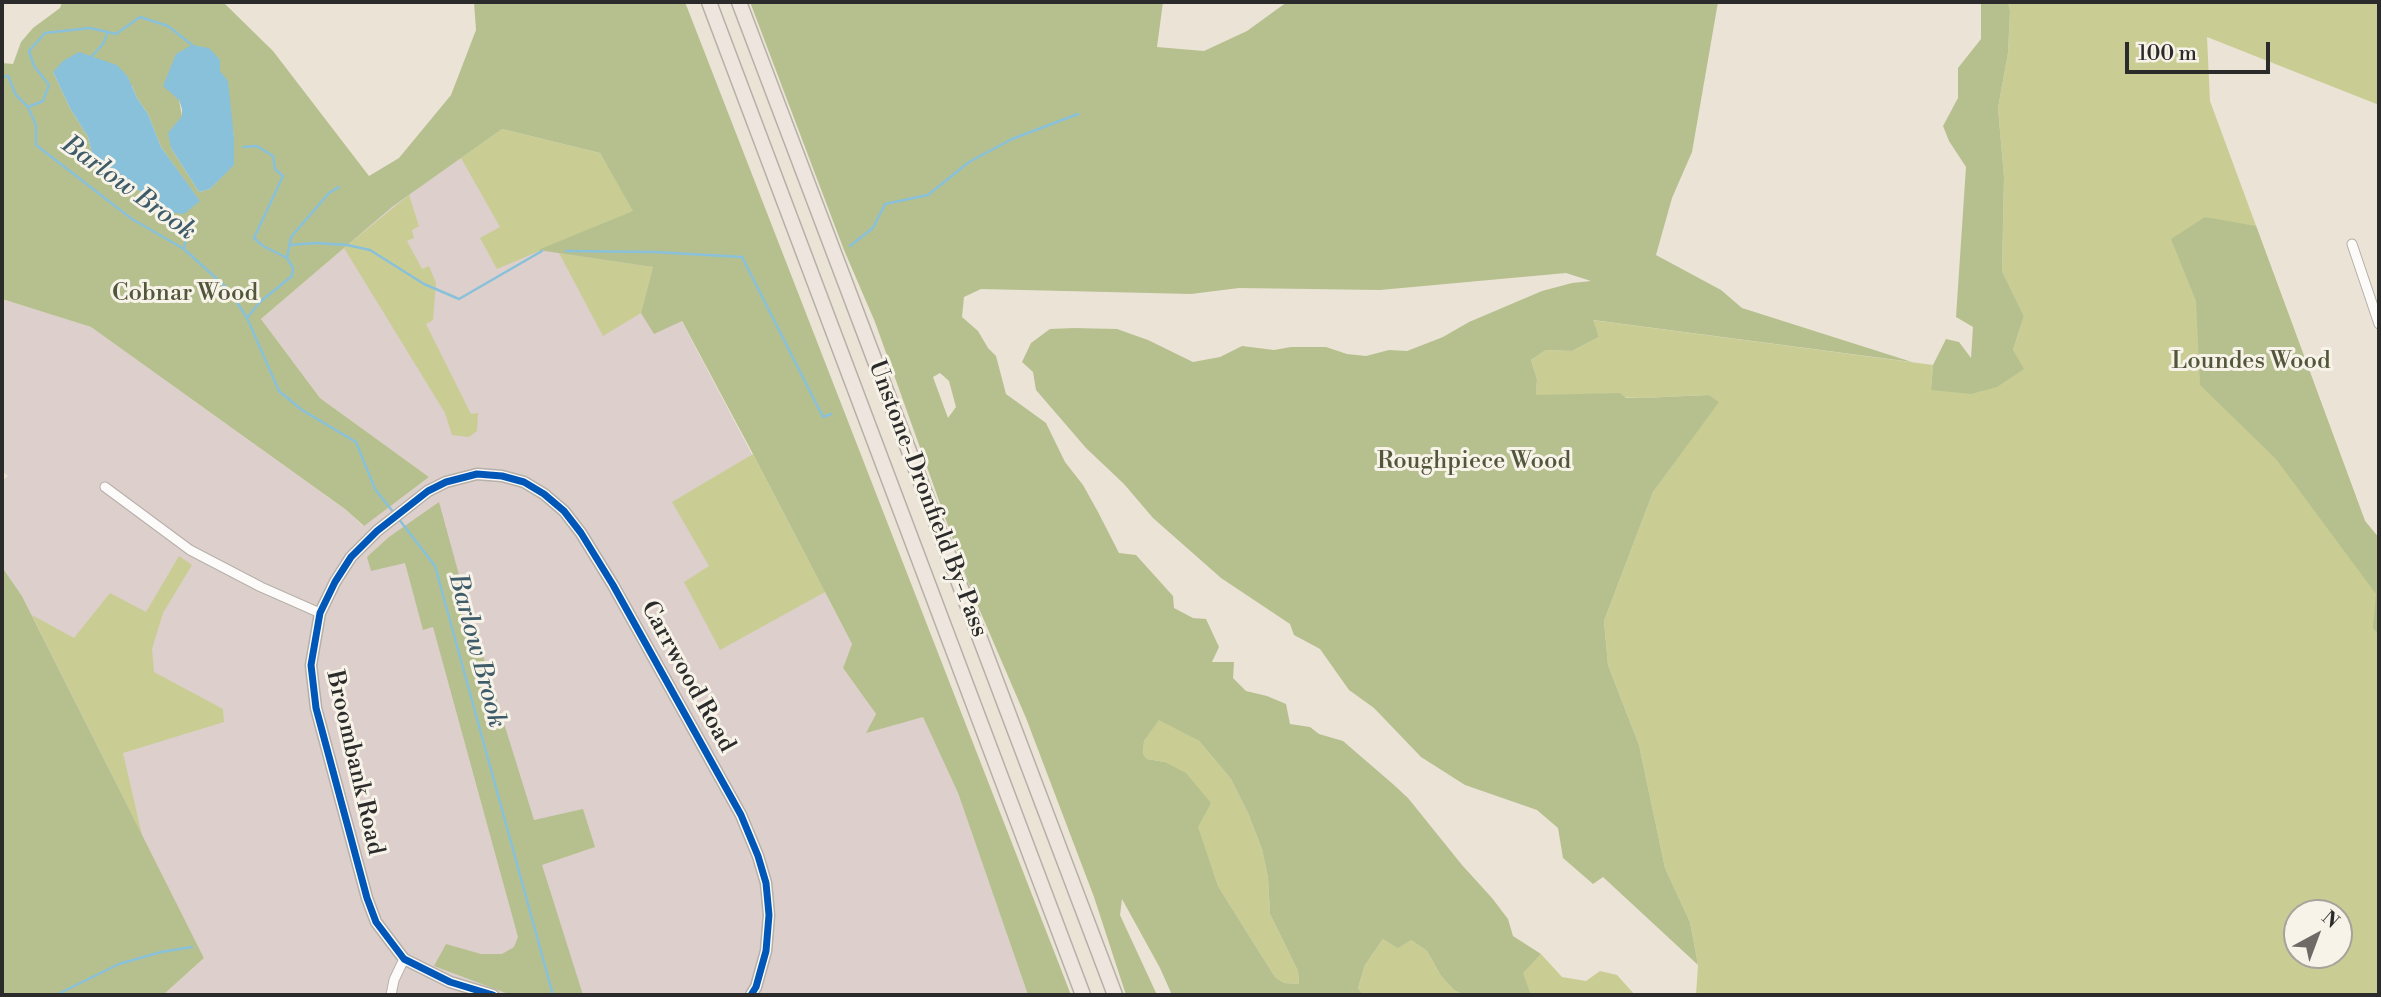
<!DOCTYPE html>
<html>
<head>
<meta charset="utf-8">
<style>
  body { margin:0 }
  #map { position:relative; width:2381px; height:997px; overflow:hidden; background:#ebe3d6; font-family:"Libre Bodoni",serif }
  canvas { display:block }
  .frame { position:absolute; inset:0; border:4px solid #2b2b2b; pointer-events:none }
  .north { position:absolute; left:2283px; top:899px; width:70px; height:70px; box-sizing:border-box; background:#f7f3e8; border:2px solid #a5a39c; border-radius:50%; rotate:41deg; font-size:19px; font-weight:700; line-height:28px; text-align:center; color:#2b2b2b }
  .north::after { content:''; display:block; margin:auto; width:24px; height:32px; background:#6e6b67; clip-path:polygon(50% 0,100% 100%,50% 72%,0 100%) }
  .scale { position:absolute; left:2125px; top:42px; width:145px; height:32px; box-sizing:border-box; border:4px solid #2b2b2b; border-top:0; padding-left:9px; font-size:21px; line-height:24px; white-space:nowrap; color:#2b2b2b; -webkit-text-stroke:5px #f7f3e8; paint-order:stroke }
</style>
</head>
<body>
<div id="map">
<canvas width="2381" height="997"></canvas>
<div class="frame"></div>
<div class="north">N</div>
<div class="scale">100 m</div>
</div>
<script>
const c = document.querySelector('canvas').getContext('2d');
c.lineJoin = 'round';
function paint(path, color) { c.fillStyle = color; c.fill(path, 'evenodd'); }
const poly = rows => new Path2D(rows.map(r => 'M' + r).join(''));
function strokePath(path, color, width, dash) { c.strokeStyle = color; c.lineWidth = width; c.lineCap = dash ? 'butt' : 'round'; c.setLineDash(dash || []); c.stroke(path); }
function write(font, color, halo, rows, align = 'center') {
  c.font = font + ' "Libre Bodoni",serif'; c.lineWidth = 6; c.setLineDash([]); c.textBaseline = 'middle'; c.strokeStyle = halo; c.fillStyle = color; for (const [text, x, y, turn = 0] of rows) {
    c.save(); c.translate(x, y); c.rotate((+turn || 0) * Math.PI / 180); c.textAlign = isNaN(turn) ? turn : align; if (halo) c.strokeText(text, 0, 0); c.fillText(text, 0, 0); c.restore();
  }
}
paint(poly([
  [502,129,653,267,852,644,843,668,876,714,867,732,923,716,958,793,1028,995,163,995,204,958,22,596,2,567,2,481,8,476,2,471,2,299,91,327,345,509,363,526,429,477,320,398,261,319,392,207]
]), '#ddcfcb');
paint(poly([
  [2008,2,2379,2,2379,105,2207,37,2210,101,2365,521,2379,538,2379,995,1696,995,1698,965,1690,922,1665,868,1639,745,1608,665,1604,621,1653,492,1718,402,1709,395,1641,398,1536,395,1537,379,1531,360,1546,350,1572,351,1599,337,1592,320,1933,365,1931,390,2013,350,2024,316,2002,271,2004,177,1998,108,2008,53,2010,11],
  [2297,913,2339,913,2339,955,2297,955],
  [502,129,600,153,634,211,497,269,480,238,500,227,461,158],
  [409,195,419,226,412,230,414,238,407,241,422,269,429,266,436,283,433,320,426,324,471,414,478,413,477,431,469,437,452,435,445,413,344,248],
  [559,253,653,267,641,313,603,336],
  [753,454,825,592,720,650,684,582,709,566,672,502],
  [179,556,192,565,163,613,152,649,154,672,223,709,224,722,123,753,142,835,32,615,74,638,110,593,146,612],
  [1159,719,1199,741,1231,779,1248,813,1262,849,1268,878,1270,914,1298,971,1299,984,1284,983,1275,977,1218,886,1197,827,1165,762,1147,759,1143,754,1144,741],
  [1383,939,1411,940,1427,951,1441,976,1454,990,1464,995,1363,995,1358,988,1365,965],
  [1541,954,1562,977,1586,981,1600,971,1617,975,1635,995,1531,995,1522,973]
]), '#c9cd94');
paint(poly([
  [62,2,223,2,273,51,369,176,399,158,451,95,476,30,474,2,685,2,1071,995,1028,995,958,793,923,717,866,733,876,714,843,668,852,644,753,454,682,321,654,334,641,313,653,267,538,250,633,211,600,153,502,129,392,207,261,319,320,398,429,477,364,526,345,509,91,327,2,299,2,63,13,64,21,42,33,28,60,8],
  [53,72,132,86,137,98,148,114,161,147,199,201,156,211,146,195,106,169,92,153,88,137,70,108],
  [179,100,230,113,234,137,234,164,210,189,199,192,171,148,182,116],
  [750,2,1163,2,1157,47,1204,51,1247,31,1287,2,1718,2,1692,152,1672,198,1656,255,1721,290,1742,308,1912,362,1593,320,1599,337,1572,351,1546,350,1531,360,1537,379,1536,395,1620,393,1626,398,1641,398,1709,395,1719,402,1653,492,1604,621,1608,665,1639,745,1665,868,1690,922,1698,965,1603,877,1593,884,1563,858,1558,828,1537,810,1465,785,1421,757,1374,708,1349,690,1320,649,1294,635,1290,624,1221,578,1153,518,1124,484,1086,448,1036,390,1033,372,1022,362,1031,343,1050,329,1074,328,1117,329,1148,340,1193,362,1220,357,1242,346,1274,350,1291,347,1326,347,1347,354,1366,356,1389,350,1407,351,1443,337,1469,322,1542,291,1572,283,1591,281,1566,273,1380,290,1239,288,1191,294,981,289,964,297,962,317,978,331,988,348,996,356,1006,394,1046,423,1065,462,1083,485,1098,512,1119,553,1136,555,1173,596,1174,608,1193,618,1206,619,1219,647,1212,662,1234,662,1233,678,1246,691,1267,696,1286,704,1290,724,1310,727,1319,734,1343,741,1394,785,1408,798,1462,865,1492,898,1508,919,1513,936,1541,954,1523,973,1531,995,1464,995,1454,990,1441,976,1427,951,1411,940,1398,948,1383,939,1365,965,1358,988,1363,995,1172,995,1160,968,1122,899,1120,915,1157,995,1126,995,1094,897,1026,718,971,590,875,322,844,250],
  [940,373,949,381,956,407,948,418,933,377],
  [1159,720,1199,741,1231,779,1248,813,1262,849,1268,878,1270,914,1298,971,1299,984,1284,983,1275,977,1218,886,1198,827,1211,803,1186,773,1165,762,1147,759,1143,754,1144,741],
  [1981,2,2008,2,2010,11,2008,53,1998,108,2004,177,2002,271,2024,316,2013,350,2024,369,1997,387,1971,394,1931,390,1933,365,1946,339,1959,342,1971,358,1973,327,1956,317,1966,167,1949,141,1943,126,1958,98,1958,68,1981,39],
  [2205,217,2256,226,2365,521,2379,538,2379,635,2373,628,2376,594,2276,459,2200,385,2196,301,2171,239],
  [439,502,467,604,534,820,583,809,595,847,542,865,583,995,511,995,434,966,446,944,481,954,502,954,514,947,518,937,433,627,423,630,405,563,371,571,367,557,389,537],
  [2,567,22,596,204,958,163,995,2,995]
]), '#b6c08f');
paint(poly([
  [192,45,209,48,220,60,220,71,228,81,234,137,234,165,210,189,199,192,171,148,168,133,182,116,182,109,179,100,163,86,176,54],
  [79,52,117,65,128,77,137,98,148,114,161,147,200,201,184,214,156,211,146,195,106,169,92,153,88,137,70,108,53,72,63,61]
]), '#89c1da');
strokePath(poly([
  [92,56,103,44,108,32],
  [2,77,8,76,16,95,28,107,36,125,36,145,132,219,184,249,229,290,247,318,279,391,302,410,356,442,375,489,394,513],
  [28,107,43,101,49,85,34,66,29,51,45,33,90,28,116,34,140,17,168,26,192,45],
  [243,147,257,146,273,156,275,169,283,176,254,238,263,246,287,258,293,268,292,276,260,302,247,318],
  [290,245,316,243,347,245,370,250,424,284,459,299,542,251],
  [850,246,873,228,885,204,928,195,969,162,1012,139,1078,114],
  [184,249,187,232],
  [566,251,655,252,742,257,823,417,831,414],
  [287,258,291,237,329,193,339,187],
  [398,518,435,566,553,995],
  [56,995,119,964,161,952,192,947]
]), '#89c1da', 2.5);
const minor = poly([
  [2352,244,2379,324],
  [105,487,190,550,261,587,320,613],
  [391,995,394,980,404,959]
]);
const tertiary = poly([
  [493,995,450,982,404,959,376,922,367,898,316,708,311,665,320,613,335,582,351,557,377,531,428,491,446,482,477,474,502,476,524,482,544,494,564,511,581,533,613,585,741,815,758,856,766,883,769,915,766,951,756,987,751,995]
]);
const trunk = poly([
  [709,2,1083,995],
  [739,2,1115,995]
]);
strokePath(minor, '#b5b0a8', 11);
strokePath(tertiary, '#b5b0a8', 13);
strokePath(trunk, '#b5b0a8', 17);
strokePath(minor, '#fcfbf9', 9);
strokePath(tertiary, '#fcfbf9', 10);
strokePath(trunk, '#eee6de', 14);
strokePath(poly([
  [493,995,450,982,404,959,376,922,367,898,316,708,311,665,320,613,335,582,351,557,377,531,428,491,446,482,477,474,502,476,524,482,544,494,564,511,581,533,613,585,741,815,758,856,766,883,769,915,766,951,756,987,751,995]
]), '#0057b8', 7);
write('24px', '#52563a', '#f7f3e8', [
  ["Cobnar Wood",185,294],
  ["Loundes Wood",2251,362],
  ["Roughpiece Wood",1474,462]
]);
write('24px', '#2b2b2b', '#f7f3e8', [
  ["Unstone-Dronfield By-Pass",927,499,69],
  ["Carrwood Road",687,677,61],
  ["Broombank Road",354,763,77]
]);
write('italic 26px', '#3d5b69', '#f7f3e8', [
  ["Barlow Brook",128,189,36],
  ["Barlow Brook",476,651,75]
]);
</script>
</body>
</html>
